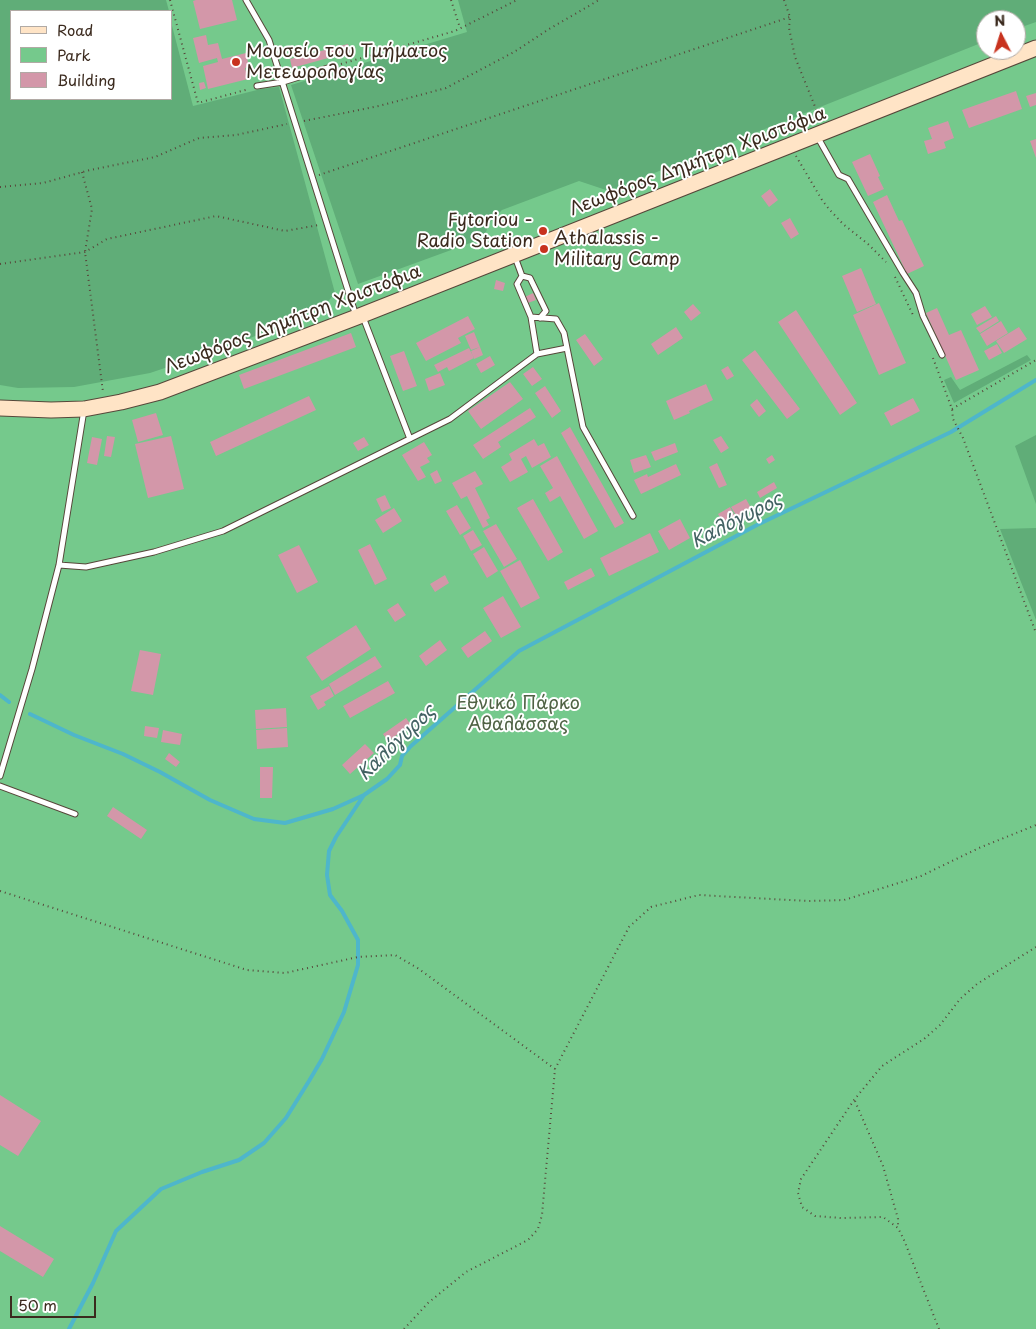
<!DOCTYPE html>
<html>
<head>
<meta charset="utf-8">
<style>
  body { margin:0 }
  #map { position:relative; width:1036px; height:1329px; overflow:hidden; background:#f7ecd9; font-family:"Playpen Sans",sans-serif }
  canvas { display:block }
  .legend { position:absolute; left:10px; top:10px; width:162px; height:90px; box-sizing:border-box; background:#fff; border:1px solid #b1aaa5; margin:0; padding:6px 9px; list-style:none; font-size:15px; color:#3b2a1e }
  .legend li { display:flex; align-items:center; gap:10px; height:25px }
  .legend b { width:25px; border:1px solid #b1aaa5 }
  .north { position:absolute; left:976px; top:10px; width:50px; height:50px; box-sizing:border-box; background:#fff; border:1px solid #b1aaa5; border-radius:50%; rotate:355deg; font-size:14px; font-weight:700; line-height:20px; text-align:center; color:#3b2a1e }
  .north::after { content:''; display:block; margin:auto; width:18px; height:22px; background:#c8321e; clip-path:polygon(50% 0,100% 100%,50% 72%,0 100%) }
  .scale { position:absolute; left:10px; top:1296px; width:86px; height:22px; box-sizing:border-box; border:2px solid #3b2a1e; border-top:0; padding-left:6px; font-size:15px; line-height:18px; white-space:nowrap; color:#3b2a1e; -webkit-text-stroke:4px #fff; paint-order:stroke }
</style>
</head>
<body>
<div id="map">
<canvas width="1036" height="1329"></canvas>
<ul class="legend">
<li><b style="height:6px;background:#ffe4c6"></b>Road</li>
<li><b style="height:14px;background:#75c98c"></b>Park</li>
<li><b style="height:14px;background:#d397a9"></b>Building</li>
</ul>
<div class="north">N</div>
<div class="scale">50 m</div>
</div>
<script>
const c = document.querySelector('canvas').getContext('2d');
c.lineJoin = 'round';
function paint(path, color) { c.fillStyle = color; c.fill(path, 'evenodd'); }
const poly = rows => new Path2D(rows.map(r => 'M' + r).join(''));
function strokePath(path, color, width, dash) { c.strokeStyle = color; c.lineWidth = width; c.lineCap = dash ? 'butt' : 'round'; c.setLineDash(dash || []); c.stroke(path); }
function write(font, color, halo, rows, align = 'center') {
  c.font = font + ' "Playpen Sans",sans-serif'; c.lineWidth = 4; c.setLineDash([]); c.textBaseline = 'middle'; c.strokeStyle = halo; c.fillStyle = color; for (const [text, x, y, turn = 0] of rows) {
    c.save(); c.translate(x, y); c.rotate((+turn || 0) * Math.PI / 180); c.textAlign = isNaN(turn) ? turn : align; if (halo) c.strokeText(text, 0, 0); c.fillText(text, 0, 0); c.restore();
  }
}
paint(poly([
  [0,0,1036,0,1036,1329,0,1329],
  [11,11,171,11,171,99,11,99],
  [986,20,1016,20,1016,50,986,50]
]), '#75c98c');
paint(poly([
  [0,0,166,0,169,11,11,11,11,99,171,99,171,22,193,106,261,89,279,87,335,293,326,304,304,316,233,345,150,373,74,387,18,388,0,385],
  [458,0,1036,0,1036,22,1016,29,1016,20,986,20,986,41,609,191,579,181,502,210,489,223,484,238,358,284,291,85,467,32],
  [1027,355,1031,360,954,403,944,380,951,377,960,390],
  [1036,435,1036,504,1015,446],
  [1036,528,1036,620,1000,529]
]), '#60ad78');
strokePath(poly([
  [0,695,9,702],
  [30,714,74,735,123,754,160,772,210,800,254,819,285,823,333,809,364,795],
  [69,1329,93,1283,116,1231,161,1189,202,1172,239,1160,264,1143,286,1118,309,1081,322,1059,344,1012,358,965,358,940,342,911,330,895,327,875,329,851,336,837,364,795,387,779,400,765,402,756,411,746,519,651,757,525,951,432,1036,380]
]), '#4eb6cb', 4);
paint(poly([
  [196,0,232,0,237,20,200,29,193,1],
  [206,35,208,45,218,43,222,59,246,53,249,67,245,68,248,79,208,89,203,66,218,62,217,58,199,63,193,38],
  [348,44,350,52,292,68,290,59],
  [204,82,206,88,200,90,199,83],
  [1016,91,1022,109,969,128,962,110],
  [1036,93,1036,105,1030,107,1026,96],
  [948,121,954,138,944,142,946,148,928,154,924,141,932,139,928,128],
  [1036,139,1036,158,1030,141],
  [870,154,880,176,878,177,884,189,868,196,852,162],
  [770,189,778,200,769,207,761,196],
  [887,195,899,221,902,220,924,266,907,274,873,202],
  [790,218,799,234,791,239,781,223],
  [861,268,876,304,857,312,842,276],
  [496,280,505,283,503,291,494,289],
  [533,293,536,300,528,303,525,297],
  [879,303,906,363,879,375,853,315],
  [693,304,701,313,691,321,684,312],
  [985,306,992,317,977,325,971,314],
  [937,308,949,335,961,330,979,370,956,380,926,313],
  [796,310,857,403,840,415,778,322],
  [468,316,475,329,458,338,461,343,426,361,416,343],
  [996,316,999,321,980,333,976,328],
  [1001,321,1008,333,987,346,980,334],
  [676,327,683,338,658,355,651,344],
  [1019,327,1027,339,1004,353,996,341],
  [474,332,480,347,471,350,465,336],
  [351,333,356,347,244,389,239,375],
  [585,334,603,359,594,366,576,340],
  [997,344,1002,353,989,360,984,351],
  [480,347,483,355,474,359,471,351],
  [469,348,474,358,449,371,447,367,438,372,434,365],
  [755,350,800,409,787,419,742,360],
  [404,351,417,386,403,391,390,356],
  [490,356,495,365,481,373,476,364],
  [728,366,734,376,727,380,721,370],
  [533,367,542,379,532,386,523,374],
  [440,373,445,385,429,391,425,379],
  [510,382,523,399,481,429,468,411],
  [706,384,713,400,689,411,690,413,674,420,666,401],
  [545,386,561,411,552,418,535,393],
  [309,396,316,410,216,456,210,442],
  [913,398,920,411,891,426,884,413],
  [757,399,766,411,759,417,750,405],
  [530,408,536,417,498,442,501,447,483,459,473,445],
  [156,413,163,435,138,442,132,420],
  [570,427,624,523,615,528,561,433],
  [107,436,115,437,111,457,104,456],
  [171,436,184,489,148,498,135,444],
  [721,436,729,448,721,453,713,440],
  [92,437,102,439,97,465,87,463],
  [364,437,369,445,358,451,353,443],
  [534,439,538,446,544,443,551,457,532,468,526,456,521,459,528,472,510,482,501,467,512,460,509,454],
  [424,442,432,455,427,458,430,462,420,467,426,477,418,481,402,455],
  [675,443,678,452,655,461,651,452],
  [646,455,651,467,634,473,630,460],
  [772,455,775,460,769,464,766,459],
  [557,456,598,531,584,539,560,496,550,502,545,493,553,488,540,466],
  [717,463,727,485,719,488,709,467],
  [676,464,681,475,641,494,634,480,647,474,648,477],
  [437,470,442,481,435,484,430,474],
  [475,471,483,484,475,488,490,518,486,520,489,525,483,528,467,496,461,499,452,483],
  [774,482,777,488,760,498,757,492],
  [385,495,391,508,382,512,376,499],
  [533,499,563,552,548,561,517,508],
  [746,499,751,508,737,517,731,507],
  [457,505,471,528,460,535,446,511],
  [730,507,736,518,724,524,718,514],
  [394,508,402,521,383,533,375,520],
  [680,519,690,538,669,550,658,531],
  [496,524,517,559,504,567,483,531],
  [473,530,482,545,471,551,463,536],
  [650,533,659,552,609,576,600,558],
  [370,544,387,579,375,585,358,550],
  [299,545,318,582,297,593,278,555],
  [484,547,498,571,487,578,473,554],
  [520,560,540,598,521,608,500,571],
  [591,568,595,576,568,590,564,582],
  [445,575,449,583,435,592,430,584],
  [503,596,521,627,501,638,483,608],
  [398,603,406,615,395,622,387,610],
  [356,625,371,649,322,681,306,657],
  [485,631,492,641,468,658,461,648],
  [440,640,447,650,426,666,419,656],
  [140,650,161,654,153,695,131,691],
  [375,656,382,667,335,695,329,684],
  [388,681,395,693,350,718,343,706],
  [329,686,334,696,324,702,326,705,318,710,310,696],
  [286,708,287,727,256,729,255,710],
  [406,718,411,725,388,741,383,734],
  [145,726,159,728,157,738,144,736],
  [287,728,288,747,257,749,256,730],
  [163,730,182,734,180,745,161,742],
  [365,744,374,753,350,774,342,765],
  [169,753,180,762,176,767,165,759],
  [260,767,273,767,272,798,260,798],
  [113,807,147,830,141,839,107,816],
  [0,1095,41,1121,18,1156,0,1145],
  [0,1226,54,1259,43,1277,0,1251]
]), '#d397a9');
const service = poly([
  [246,0,269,40,356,316],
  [257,86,283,82,334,66],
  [817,136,839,175,848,179,903,273,916,293,923,316,942,355],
  [522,276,530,278,546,311,540,318],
  [363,317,410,439],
  [531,317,537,354],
  [567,348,583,427,633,516],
  [59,565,86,567,154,552,223,531,450,419,537,354,567,348,564,333,556,319,531,317,517,284,522,276,515,257],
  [0,776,32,669,59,565,84,410],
  [0,786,75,814]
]);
const secondary = poly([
  [0,408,51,410,84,409,121,402,160,392,357,317,1036,48]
]);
strokePath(service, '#57473a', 7);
strokePath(secondary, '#57473a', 17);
strokePath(poly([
  [170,0,198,103,249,89],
  [451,0,460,28],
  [784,0,790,17,789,28,795,57,820,119],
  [341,64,455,31,517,0],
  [304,121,379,106,446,88,514,52,549,29,599,0],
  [796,156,822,200,829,209,843,224,868,244,886,262],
  [82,172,92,209,85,252,103,392],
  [319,175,790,17],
  [0,187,43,183,90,170,155,157,199,138,236,135,287,124],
  [0,264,85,252,107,239,216,216,285,231,319,225],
  [895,277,913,315],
  [933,358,952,409,953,419,963,438,1036,633],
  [952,409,1036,360],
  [0,891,247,970,285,973,358,957,395,955,419,969,555,1069],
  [855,1101,883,1166,898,1219,898,1228],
  [404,1329,428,1303,466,1272,528,1240,538,1229,542,1215,555,1069,629,927,651,907,699,895,808,901,844,900,921,876,979,848,1036,825],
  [939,1329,904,1240,898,1228,883,1217,841,1218,815,1216,802,1207,798,1193,801,1179,854,1100,882,1066,924,1039,940,1025,960,999,977,984,1036,947]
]), '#57473a', 2, [1, 4]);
strokePath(service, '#fff', 5);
strokePath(secondary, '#ffe4c6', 15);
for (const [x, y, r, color] of [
  [236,62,5,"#c8321e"],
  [543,231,5,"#c8321e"],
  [544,249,5,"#c8321e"]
]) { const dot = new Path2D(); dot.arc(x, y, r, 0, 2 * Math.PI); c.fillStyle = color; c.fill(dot); strokePath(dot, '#fff', 2); }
write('18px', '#3b2a1e', '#fff', [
  ["Μουσείο του Τμήματος",246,52],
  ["Μετεωρολογίας",246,73],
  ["Fytoriou -",533,221,"right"],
  ["Radio Station",533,242,"right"],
  ["Athalassis -",554,239],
  ["Military Camp",554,260]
], 'left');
write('18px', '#3b2a1e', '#fff', [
  ["Λεωφόρος Δημήτρη Χριστόφια",698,162,-21],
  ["Λεωφόρος Δημήτρη Χριστόφια",293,320,-21]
]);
write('18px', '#4f6244', '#fff', [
  ["Εθνικό Πάρκο",518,704],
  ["Αθαλάσσας",518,725]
]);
write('italic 19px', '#436263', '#fff', [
  ["Καλόγυρος",737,521,-27],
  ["Καλόγυρος",397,743,-44]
]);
</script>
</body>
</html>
